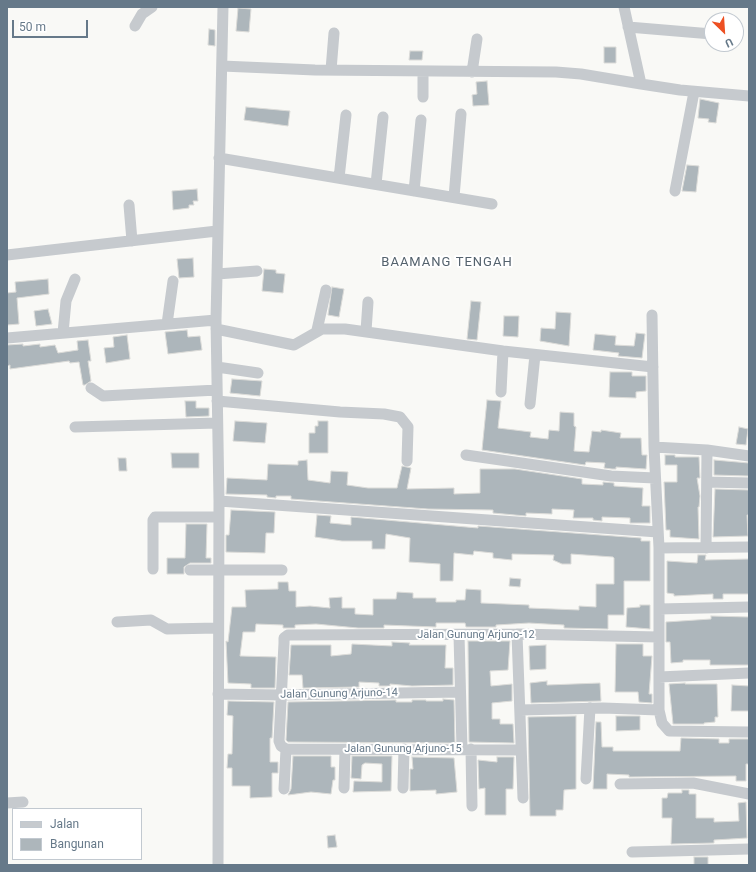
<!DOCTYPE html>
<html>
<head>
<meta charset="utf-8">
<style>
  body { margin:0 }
  #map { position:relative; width:756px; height:872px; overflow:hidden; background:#f9f9f6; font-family:Roboto,sans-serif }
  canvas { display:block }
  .frame { position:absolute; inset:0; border:8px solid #667989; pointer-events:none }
  .legend { position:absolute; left:12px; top:808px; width:130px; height:52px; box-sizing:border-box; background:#fff; border:1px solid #c2c9d0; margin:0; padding:5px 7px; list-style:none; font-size:12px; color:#667989 }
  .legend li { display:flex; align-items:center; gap:8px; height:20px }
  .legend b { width:20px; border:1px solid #c2c9d0 }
  .north { position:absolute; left:704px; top:12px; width:40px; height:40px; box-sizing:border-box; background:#fff; border:1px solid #c2c9d0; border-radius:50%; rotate:155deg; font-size:11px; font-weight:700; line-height:16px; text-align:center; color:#667989 }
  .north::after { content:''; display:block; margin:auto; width:14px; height:18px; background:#ed5022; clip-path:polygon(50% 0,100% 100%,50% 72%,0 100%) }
  .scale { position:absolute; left:12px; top:20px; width:76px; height:18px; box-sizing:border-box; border:2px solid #667989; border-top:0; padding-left:5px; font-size:12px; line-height:14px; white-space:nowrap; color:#667989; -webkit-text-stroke:3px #fff; paint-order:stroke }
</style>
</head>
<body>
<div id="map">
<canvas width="756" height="872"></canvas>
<div class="frame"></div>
<ul class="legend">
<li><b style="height:5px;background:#c6cace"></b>Jalan</li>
<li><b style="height:11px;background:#adb6bb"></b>Bangunan</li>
</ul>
<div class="north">U</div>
<div class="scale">50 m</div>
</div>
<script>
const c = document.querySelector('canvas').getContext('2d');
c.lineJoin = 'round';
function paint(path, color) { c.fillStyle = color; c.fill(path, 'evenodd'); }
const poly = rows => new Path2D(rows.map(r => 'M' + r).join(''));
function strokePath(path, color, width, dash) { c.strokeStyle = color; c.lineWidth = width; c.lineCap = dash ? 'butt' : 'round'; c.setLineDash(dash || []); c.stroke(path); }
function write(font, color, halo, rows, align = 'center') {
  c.font = font + ' Roboto,sans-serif'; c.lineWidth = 4; c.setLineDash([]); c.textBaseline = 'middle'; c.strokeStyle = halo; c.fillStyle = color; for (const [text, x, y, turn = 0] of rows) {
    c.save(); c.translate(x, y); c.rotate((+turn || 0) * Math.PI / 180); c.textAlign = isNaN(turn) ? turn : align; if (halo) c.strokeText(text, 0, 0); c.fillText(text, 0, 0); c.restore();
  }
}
const building = poly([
  [238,8,251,9,249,32,236,31,238,8],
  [209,29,215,30,215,46,208,45,209,29],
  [604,47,616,47,616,63,604,63,604,47],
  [410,51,423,51,422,60,409,60,410,51],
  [487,81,489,105,473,106,472,95,477,94,476,82,487,81],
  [700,99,719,103,716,123,708,122,709,119,698,118,700,99],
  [246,107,290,111,288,126,244,120,246,107],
  [687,165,699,166,696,192,682,191,687,165],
  [197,189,198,201,193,201,194,205,189,205,189,208,173,210,172,191,197,189],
  [193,258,194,277,179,278,177,259,193,258],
  [264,269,276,270,276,273,285,274,283,293,262,291,264,269],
  [48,279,49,294,17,298,19,324,7,325,7,293,16,292,15,282,48,279],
  [332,287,344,289,339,317,328,315,332,287],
  [471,301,481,302,477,340,467,339,471,301],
  [48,309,52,324,36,326,34,311,48,309],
  [556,312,571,313,569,346,540,341,541,328,555,329,556,312],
  [504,316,519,316,518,337,503,336,504,316],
  [187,330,188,337,200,336,202,350,168,354,165,332,187,330],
  [636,333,645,334,642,358,618,356,619,353,593,350,595,334,616,336,615,345,634,346,636,333],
  [127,335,130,359,106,363,104,348,114,347,113,337,127,335],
  [88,340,91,361,88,361,91,381,85,385,83,385,79,362,70,363,69,361,10,369,10,365,7,366,7,345,23,344,23,346,40,344,40,347,55,345,58,353,78,350,77,341,88,340],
  [610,372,632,372,632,376,646,376,646,391,636,392,636,398,609,397,610,372],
  [232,379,262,381,260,396,230,393,232,379],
  [487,400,501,401,498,428,531,432,530,437,548,439,549,430,559,431,560,412,574,413,574,426,576,427,574,451,589,452,592,431,601,432,601,430,621,433,620,438,641,438,642,455,647,455,646,469,616,467,616,469,612,469,604,468,605,463,586,462,585,465,482,450,487,400],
  [185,401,196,401,196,408,209,408,209,416,186,417,185,401],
  [235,421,267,423,265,443,233,441,235,421],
  [318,421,328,421,328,453,309,453,309,433,315,433,315,426,318,426,318,421],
  [739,427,748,429,746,445,736,444,739,427],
  [171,453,199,453,199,468,172,468,171,453],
  [665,455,675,455,675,457,699,457,700,478,697,478,700,496,699,507,698,507,699,539,670,537,670,530,666,530,664,482,677,482,677,465,665,465,665,455],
  [118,458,126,458,127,471,119,471,118,458],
  [307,460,308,480,330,483,331,471,348,472,347,485,368,488,397,488,402,466,411,468,407,489,454,488,454,494,480,493,480,469,515,469,582,479,582,484,603,485,603,482,614,483,614,486,643,488,642,506,650,506,650,523,630,523,630,518,602,517,602,521,593,520,593,518,573,518,574,510,552,509,552,514,526,513,526,516,493,513,493,510,428,509,291,499,291,496,276,496,276,498,267,497,267,495,226,494,227,478,267,480,268,464,298,465,298,461,307,460],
  [714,460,749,463,749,476,714,475,714,460],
  [715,489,749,490,749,515,747,515,748,536,713,537,715,489],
  [231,510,275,512,274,533,266,533,265,553,226,552,226,535,229,535,231,510],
  [317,515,331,516,330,523,351,525,351,517,478,528,478,526,641,538,641,541,650,541,650,581,624,581,624,615,608,615,608,629,564,628,564,625,529,623,496,625,496,627,466,627,465,623,436,623,436,627,384,625,384,628,358,628,316,624,295,625,295,628,283,628,283,625,256,624,255,632,243,632,240,656,276,657,275,688,251,688,251,684,228,683,226,641,228,642,232,607,246,607,245,590,278,589,278,582,288,582,289,591,296,591,296,607,310,606,330,608,329,598,342,597,342,608,355,608,355,614,373,615,373,599,396,599,397,592,413,593,413,598,436,598,436,602,456,602,456,600,465,600,466,589,481,590,481,603,529,605,529,608,579,610,579,606,596,607,596,584,614,584,614,558,613,557,571,554,571,564,562,564,553,560,554,555,512,554,512,560,493,558,493,553,474,551,473,555,454,553,453,581,440,581,440,564,409,562,410,538,386,534,385,549,372,549,372,541,342,541,315,537,317,515],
  [186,524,207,524,206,558,211,558,211,563,190,563,184,567,184,574,167,574,167,558,185,558,186,524],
  [698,555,706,555,705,560,749,559,749,594,723,594,723,599,713,599,713,594,674,596,674,594,667,593,667,561,697,563,698,555],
  [510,578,521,579,520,587,509,586,510,578],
  [640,605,650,605,650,629,626,627,627,608,640,607,640,605],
  [711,616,749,617,749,665,710,665,710,660,683,660,683,662,671,663,670,642,666,642,666,622,711,619,711,616],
  [468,641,510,641,508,670,490,671,491,686,512,684,512,701,492,703,492,719,500,719,500,724,513,724,514,743,469,742,468,641],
  [392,642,410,643,409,645,446,645,445,668,453,668,453,685,412,686,390,684,390,686,379,686,379,683,359,682,359,687,303,688,302,675,289,675,291,645,331,645,331,656,351,654,352,644,392,646,392,642],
  [616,644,643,644,643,656,652,656,649,694,652,694,652,703,639,702,638,692,615,692,616,644],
  [546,645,546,669,530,670,529,646,546,645],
  [547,681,547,685,600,683,601,701,531,703,530,683,547,681],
  [685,683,685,684,717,684,718,717,715,717,715,722,704,723,704,724,673,724,669,684,685,683],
  [732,685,749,686,749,711,731,711,732,685],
  [443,699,454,700,455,743,288,742,286,740,288,702,396,700,396,702,412,702,412,700,426,700,426,701,443,701,443,699],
  [228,701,274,702,272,738,270,738,270,762,278,762,278,773,272,773,272,797,250,798,250,786,232,786,232,768,227,768,228,754,232,754,233,716,227,715,228,701],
  [576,716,576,789,564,790,563,810,556,810,556,816,530,816,528,717,576,716],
  [616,716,640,716,640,730,616,731,616,716],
  [596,722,601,722,602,747,613,747,613,751,680,751,681,738,719,739,719,743,729,743,729,739,749,739,749,764,746,764,746,781,736,781,736,776,629,777,629,775,607,774,607,789,593,789,596,722],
  [293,756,331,756,331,767,335,767,335,780,333,780,331,794,311,792,288,795,291,789,293,756],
  [352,756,392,756,391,791,353,792,354,781,382,782,382,764,365,763,362,765,361,779,351,778,352,756],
  [412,757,454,758,457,792,436,794,436,790,410,791,410,769,413,769,412,757],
  [497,757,514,757,513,789,506,789,506,815,485,815,485,788,479,789,478,760,497,762,497,757],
  [682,790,689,790,689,794,696,794,696,818,714,818,714,822,739,821,738,803,746,802,747,838,714,840,714,843,671,844,672,818,662,818,662,798,667,798,668,793,682,793,682,790],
  [335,835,337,847,328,848,327,836,335,835],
  [694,857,708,857,708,865,694,865,694,857]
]);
paint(building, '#adb6bb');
strokePath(building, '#dbdbd8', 1);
strokePath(poly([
  [624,7,641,84,680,90,749,96],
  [135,26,142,14,152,7],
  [628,27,712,34],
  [222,66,315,70,556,72,581,74,641,84],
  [331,70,334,33],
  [472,72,477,39],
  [423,97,423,72],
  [219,158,492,204],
  [339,178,346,115],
  [376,184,383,117],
  [414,191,421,120],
  [675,191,694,92],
  [454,197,461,114],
  [129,205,132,241],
  [7,255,217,231],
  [217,274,257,271],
  [652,315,654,447,659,548,659,710,662,723,669,731,749,732],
  [167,324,173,281],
  [216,329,294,345,322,329,345,329,503,351,653,367],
  [317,330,326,290],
  [366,331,368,302],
  [63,333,66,301,75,279],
  [7,338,216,320],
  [217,367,258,373],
  [91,388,103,396,217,390],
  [501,392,503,351],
  [217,401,340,412,384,414,400,417,408,427,407,461],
  [530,404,535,355],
  [75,427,217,423],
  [654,447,707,450,749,456],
  [466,455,611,476,655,478],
  [707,482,749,483],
  [219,501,658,532],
  [659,548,749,547],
  [706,548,707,450],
  [153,569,153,520,155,517,218,517],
  [190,570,282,570],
  [659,609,749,607],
  [117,622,151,620,167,629,218,628],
  [517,634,523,798],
  [459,635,462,749],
  [659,677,749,673],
  [218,694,281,695,460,692],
  [520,710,603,708,659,710],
  [286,749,281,746,279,741,284,643,284,638,288,635,517,634,658,637],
  [286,749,521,750],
  [471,749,472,806],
  [586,779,590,708],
  [620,784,693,783,749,794],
  [344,788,345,750],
  [403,788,404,749],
  [284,789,286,749],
  [7,803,23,802],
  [632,852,749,849],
  [218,865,219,501,216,320,223,7]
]), '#c6cace', 11);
write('11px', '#667989', '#fff', [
  ["Jalan Gunung Arjuno-12",476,635],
  ["Jalan Gunung Arjuno-14",339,694,-1],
  ["Jalan Gunung Arjuno-15",403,749]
]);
c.letterSpacing = '1px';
write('13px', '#54626d', '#fff', [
  ["BAAMANG TENGAH",447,263]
]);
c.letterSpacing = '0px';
</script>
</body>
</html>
